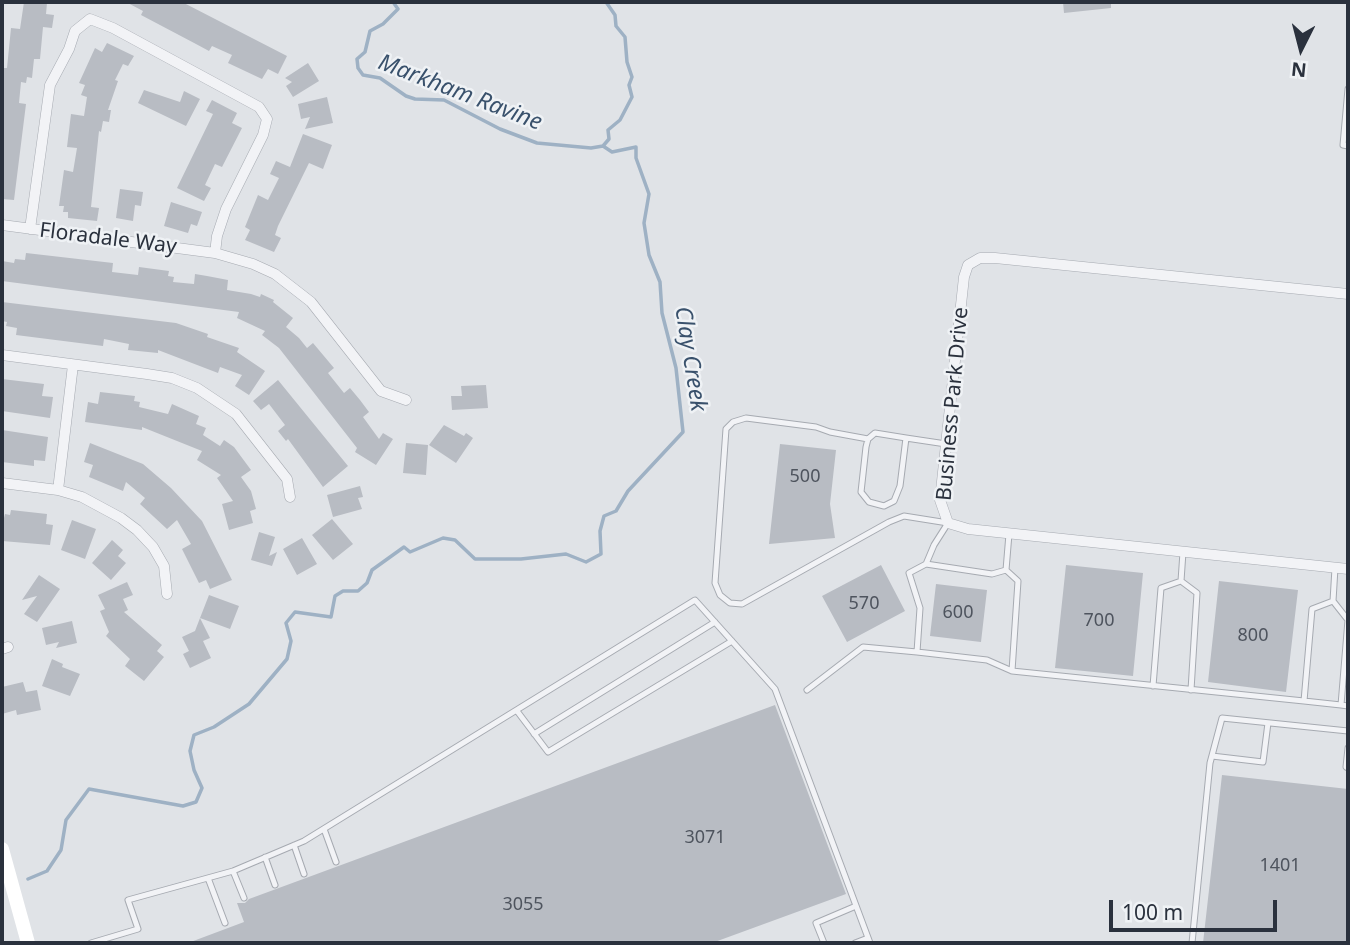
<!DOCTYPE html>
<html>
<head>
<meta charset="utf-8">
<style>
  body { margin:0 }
  #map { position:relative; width:1350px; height:945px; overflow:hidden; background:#e0e3e7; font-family:"Noto Sans",sans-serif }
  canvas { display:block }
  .frame { position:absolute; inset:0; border:4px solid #2a313d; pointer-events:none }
  .north { position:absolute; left:1266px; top:14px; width:70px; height:70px; -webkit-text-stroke:5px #eff2f5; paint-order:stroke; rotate:186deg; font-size:19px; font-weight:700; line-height:28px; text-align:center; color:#2a313d }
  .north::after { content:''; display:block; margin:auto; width:24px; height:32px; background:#2a313d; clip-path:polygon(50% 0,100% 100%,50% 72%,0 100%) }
  .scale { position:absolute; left:1109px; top:900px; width:168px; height:32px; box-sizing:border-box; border:4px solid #2a313d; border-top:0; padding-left:9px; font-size:21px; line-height:24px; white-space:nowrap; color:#2a313d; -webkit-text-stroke:5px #eff2f5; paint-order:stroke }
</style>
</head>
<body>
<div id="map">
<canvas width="1350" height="945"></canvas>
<div class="frame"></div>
<div class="north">N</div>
<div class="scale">100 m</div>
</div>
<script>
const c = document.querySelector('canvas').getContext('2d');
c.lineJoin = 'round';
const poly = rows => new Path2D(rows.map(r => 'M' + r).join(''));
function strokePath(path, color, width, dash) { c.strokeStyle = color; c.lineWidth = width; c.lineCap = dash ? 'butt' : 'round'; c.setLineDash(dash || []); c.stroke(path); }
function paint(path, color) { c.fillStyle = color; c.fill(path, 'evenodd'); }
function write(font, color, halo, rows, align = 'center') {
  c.font = font + ' "Noto Sans",sans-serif'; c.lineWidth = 5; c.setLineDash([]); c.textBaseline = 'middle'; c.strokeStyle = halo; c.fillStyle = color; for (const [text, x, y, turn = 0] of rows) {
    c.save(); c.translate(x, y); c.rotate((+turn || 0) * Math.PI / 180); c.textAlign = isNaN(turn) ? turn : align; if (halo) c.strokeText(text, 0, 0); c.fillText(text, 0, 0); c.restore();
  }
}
strokePath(poly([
  [393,2,398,9,383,24,370,31,365,52,357,59,358,68,363,75,380,78,406,96,415,99,444,100,500,129,537,143,591,148,603,146,609,139,608,130,620,120,632,97,629,85,632,77,627,62,625,37,616,26,615,15,606,2],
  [28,879,47,871,61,850,66,820,89,789,183,806,196,802,202,788,194,770,190,751,194,735,214,727,249,704,287,659,291,641,286,623,295,612,331,617,335,596,343,591,358,591,367,583,372,570,404,547,410,552,443,538,455,540,475,559,521,559,566,554,586,562,601,554,600,531,604,516,616,511,628,491,683,432,676,368,662,313,660,282,649,255,644,223,649,194,636,158,636,147,612,152,603,146]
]), '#9eb1c4', 3.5);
paint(poly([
  [24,2,47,3,46,14,54,15,52,28,43,27,40,59,34,59,32,78,27,77,26,83,21,82,19,103,26,104,14,200,2,199,2,68,7,68,11,28,20,29],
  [126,2,182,2,287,56,278,74,268,69,262,79,228,63,232,55,212,46,209,51,196,44,141,15,143,11],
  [1063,2,1111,2,1111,8,1064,13],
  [107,43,134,56,128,66,123,64,115,80,118,81,108,110,111,110,109,122,103,121,101,132,99,131,91,207,99,208,97,221,68,218,68,212,63,212,64,206,59,206,64,170,73,172,77,148,67,147,71,114,84,116,87,97,81,95,85,85,79,83,95,48,102,52],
  [308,63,319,81,293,97,286,86,292,82,285,78],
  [144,90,180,102,184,91,200,99,186,126,138,103],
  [327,97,333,123,305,129,310,117,301,119,298,104],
  [212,100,237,113,232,123,242,128,222,167,215,164,205,185,211,188,204,201,177,188,213,114,206,111],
  [303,134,332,145,323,169,309,163,278,226,275,235,281,238,274,252,245,240,250,230,245,227,258,195,268,200,279,178,270,174,276,161,290,167],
  [120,189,143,192,141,206,135,205,133,221,116,218],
  [171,202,202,212,197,226,191,224,188,233,164,226],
  [26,253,113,263,112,272,138,275,139,267,169,271,168,276,174,277,173,282,194,284,195,274,207,276,228,280,227,290,251,294,260,297,261,294,274,300,273,302,293,318,286,327,299,338,307,348,313,343,334,368,328,373,344,393,350,388,360,400,369,412,363,417,379,439,383,433,393,439,376,465,355,452,357,448,279,348,262,335,265,331,237,318,239,312,2,281,2,261,14,263,15,259,25,260],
  [2,302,176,323,208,334,207,337,239,348,237,352,265,371,249,395,235,386,242,375,220,367,218,373,158,350,158,353,128,350,129,344,104,339,103,346,16,335,17,328,6,326,7,322,2,321],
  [2,379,44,384,42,396,53,397,50,418,2,411],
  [278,380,348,466,323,487,288,439,286,441,278,431,285,425,269,404,261,410,253,401],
  [486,385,488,408,452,410,451,396,462,396,461,386],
  [100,392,135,396,134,401,140,402,139,407,168,414,172,404,199,416,196,424,206,428,203,435,220,446,224,440,234,447,251,470,241,477,251,491,256,509,250,511,253,523,229,530,222,504,233,501,217,478,221,475,197,460,202,451,142,427,142,430,85,422,88,402,98,404],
  [444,425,464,436,466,433,473,438,456,463,429,445],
  [2,430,48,437,45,461,34,460,34,466,2,462],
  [90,443,143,464,171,488,202,521,232,580,210,589,206,580,199,583,182,549,191,544,177,520,167,529,140,504,145,498,126,482,123,491,89,477,93,465,84,462],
  [406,443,428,445,426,475,403,473],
  [780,444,836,450,830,504,835,538,769,544],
  [360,486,363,497,358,498,362,509,333,517,327,495],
  [11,510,47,514,46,524,53,525,50,545,2,541,2,518,4,518,5,514,10,515],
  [332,519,353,544,333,560,312,535],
  [72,520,96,529,85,559,61,550],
  [259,532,275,537,269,556,277,552,272,566,251,560],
  [302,538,317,564,297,575,283,549],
  [112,540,123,550,118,556,126,563,111,580,92,563],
  [881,565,905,611,847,642,822,596],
  [1066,565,1143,573,1133,676,1055,668],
  [39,575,60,589,37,622,24,614,37,596,22,600],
  [1219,581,1298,590,1286,692,1208,682],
  [127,582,133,595,123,599,128,610,124,612,162,645,157,651,164,657,144,681,125,666,130,659,106,636,109,632,100,611,105,609,98,595],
  [936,584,987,590,981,642,930,636],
  [209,595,239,606,230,629,200,618],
  [200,618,210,638,203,641,211,658,190,668,183,654,189,651,182,637,195,631],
  [72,621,77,643,56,648,59,642,46,645,42,628],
  [52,659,63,664,62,667,80,674,70,696,42,686],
  [23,682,26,692,37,690,41,710,17,715,16,710,2,714,2,687],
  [775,705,846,894,712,943,188,943,244,922,237,903,245,903,249,899],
  [1222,775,1348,789,1348,943,1203,943]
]), '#b8bcc3');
const lane = poly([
  [1348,89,1343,145,1348,146],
  [906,438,900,486,894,501,884,506,869,502,861,492,866,447,868,439,875,433,906,438,946,444],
  [868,439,830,432,816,427,746,418,733,422,726,429,715,583,720,595,730,603,742,604,889,522,904,516,948,523,934,545,926,564,992,574,1006,570],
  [1009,534,1006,570,1018,581,1012,671],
  [926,564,909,573,920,608,917,652,987,660,1012,671,1304,701],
  [1335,568,1333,601,1348,620,1341,705,1348,706],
  [1181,581,1197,593,1191,690],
  [1333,601,1312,609,1304,701,1341,705],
  [1153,686,1161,588,1181,581,1183,552],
  [807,690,863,647,917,652],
  [517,711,548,752,732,641],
  [534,734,715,622],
  [1348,748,1346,767,1348,768],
  [1212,756,1263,762,1268,723],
  [324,829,336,862],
  [294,845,304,874],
  [265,857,275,885],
  [233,871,244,898],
  [208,878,225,923],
  [91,943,138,929,128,900,233,871,304,841,695,600,775,689,870,943],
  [824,943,816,923,856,906],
  [855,943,868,938],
  [1192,943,1210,763,1222,718,1348,731]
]);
const street = poly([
  [2,225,215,253,253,264,275,274,311,302,381,391,406,400],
  [30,229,50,85,69,49,75,31,90,19,113,28,259,107,267,119,263,135,226,209,217,236,215,253],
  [1348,294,995,258,980,258,968,265,964,277,940,500,948,523,968,529,1348,569],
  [2,355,147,374,172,378,197,388,236,414,287,479,290,497],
  [2,483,58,490,82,497,121,518,137,530,153,547,164,566,167,594],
  [58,490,73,365],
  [2,649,8,647]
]);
strokePath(lane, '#a6aab1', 7);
strokePath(street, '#a6aab1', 11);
strokePath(lane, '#f2f3f6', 5);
strokePath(street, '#f2f3f6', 10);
strokePath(poly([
  [2,849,28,943]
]), '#fff', 14);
write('18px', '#4e545e', null, [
  ["500",805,477],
  ["570",864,604],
  ["600",958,613],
  ["700",1099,621],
  ["800",1253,636],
  ["3071",705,838],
  ["1401",1280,866],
  ["3055",523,905]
]);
write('21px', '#2a313d', '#eff2f5', [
  ["Floradale Way",108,239,7],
  ["Business Park Drive",953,404,-85]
]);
write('italic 23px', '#39516c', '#eff2f5', [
  ["Markham Ravine",460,93,21],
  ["Clay Creek",690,359,81]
]);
</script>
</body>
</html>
